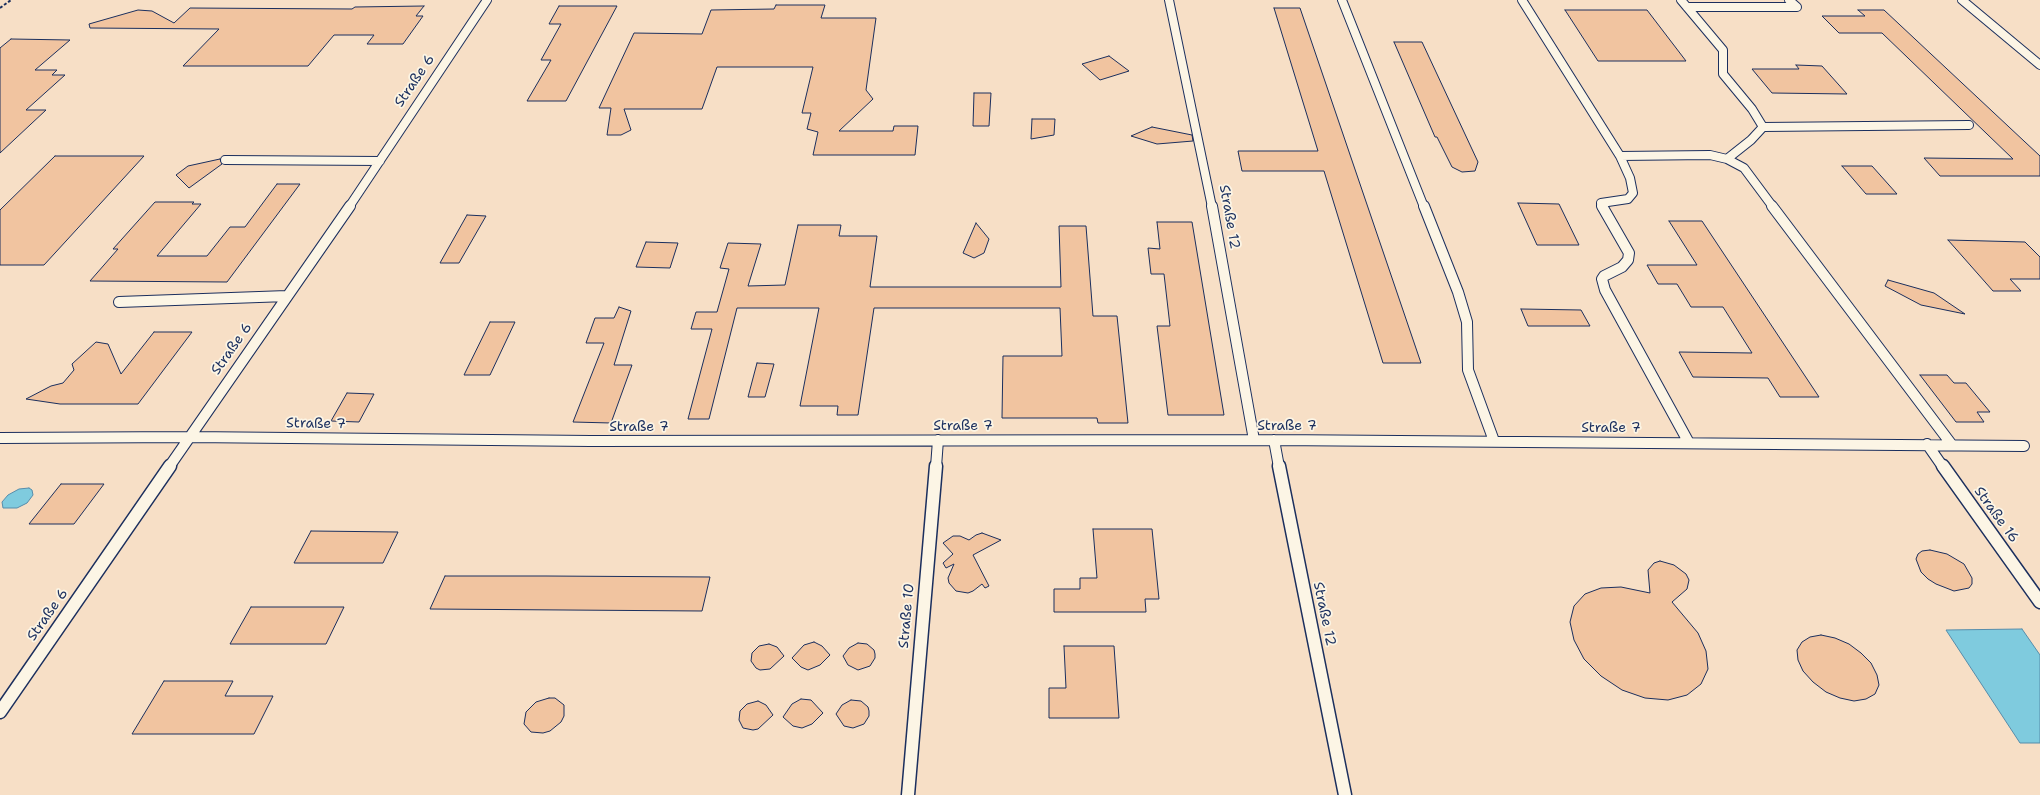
<!DOCTYPE html>
<html>
<head>
<meta charset="utf-8">
<style>
  body { margin:0 }
  canvas { display:block; background:#faebd7 }
</style>
</head>
<body>
<canvas width="2040" height="795"></canvas>
<script>
const c = document.querySelector('canvas').getContext('2d');
c.lineJoin = 'round';
function paint(path, color) { c.fillStyle = color; c.fill(path, 'evenodd'); }
const poly = rows => new Path2D(rows.map(r => 'M' + r).join(''));
function strokePath(path, color, width, dash) { c.strokeStyle = color; c.lineWidth = width; c.lineCap = dash ? 'butt' : 'round'; c.setLineDash(dash || []); c.stroke(path); }
function write(font, color, halo, rows, align = 'center') {
  c.font = font + ' "Shantell Sans",sans-serif'; c.lineWidth = 3.5; c.setLineDash([]); c.textBaseline = 'middle'; c.strokeStyle = halo; c.fillStyle = color; for (const [text, x, y, turn = 0] of rows) {
    c.save(); c.translate(x, y); c.rotate((+turn || 0) * Math.PI / 180); c.textAlign = isNaN(turn) ? turn : align; if (halo) c.strokeText(text, 0, 0); c.fillText(text, 0, 0); c.restore();
  }
}
paint(poly([
  [0,0,2040,0,2040,795,0,795]
]), '#f7dfc6');
const water = poly([
  [29,488,32,490,33,495,27,503,17,508,3,508,2,502,8,495,19,489,29,488],
  [2022,629,2040,655,2040,743,2020,743,1946,630,2022,629]
]);
paint(water, '#7fcbde');
strokePath(water, '#578dab', 1);
const building = poly([
  [776,5,825,5,821,18,876,18,866,90,873,99,839,131,893,131,894,126,918,126,915,155,813,155,818,132,807,129,811,113,802,113,813,67,717,67,702,109,624,109,631,130,621,135,607,135,611,108,599,108,634,33,702,34,711,10,774,9,776,5],
  [424,6,416,16,423,16,403,44,367,44,374,35,334,35,308,66,183,66,219,29,90,28,89,24,138,10,152,11,174,23,190,8,352,9,355,7,424,6],
  [559,6,617,6,566,101,527,101,551,60,541,60,561,24,549,24,559,6],
  [1274,8,1300,8,1421,363,1383,363,1324,171,1242,171,1238,151,1318,151,1274,8],
  [1565,10,1647,10,1686,61,1598,61,1565,10],
  [1858,10,1884,10,2040,156,2040,176,1940,176,1924,158,2013,159,1882,33,1839,33,1822,16,1865,16,1858,10],
  [11,39,70,40,35,70,57,70,52,75,65,75,26,110,46,110,0,153,0,48,11,39],
  [1394,42,1422,42,1478,162,1475,171,1462,172,1452,167,1437,137,1435,137,1394,42],
  [1109,56,1129,71,1100,80,1082,64,1109,56],
  [1796,65,1822,66,1847,94,1772,93,1752,69,1799,69,1796,65],
  [974,93,991,93,989,126,973,126,974,93],
  [1032,119,1055,119,1054,135,1031,139,1032,119],
  [1152,127,1192,135,1193,141,1157,144,1131,136,1152,127],
  [55,156,144,156,44,265,0,265,0,210,55,156],
  [220,159,222,164,189,188,176,175,188,166,220,159],
  [1842,166,1872,166,1897,194,1866,194,1842,166],
  [277,184,300,184,227,282,90,281,118,249,113,249,155,202,194,202,192,204,201,204,157,256,207,256,230,227,245,227,277,184],
  [1518,203,1559,204,1579,245,1537,245,1518,203],
  [467,215,486,216,459,263,440,263,467,215],
  [1669,221,1702,221,1819,397,1780,397,1768,378,1693,377,1679,352,1752,353,1723,307,1691,307,1677,284,1658,284,1647,265,1697,265,1669,221],
  [1157,222,1192,222,1224,415,1168,415,1157,326,1170,326,1164,274,1151,274,1148,248,1160,249,1157,222],
  [976,223,989,239,984,253,974,258,963,253,976,223],
  [798,225,841,225,839,236,877,236,870,287,1061,287,1059,226,1086,226,1093,316,1117,316,1128,423,1098,423,1097,418,1002,418,1003,356,1062,356,1060,308,874,308,858,415,837,415,838,406,800,406,819,308,737,308,709,419,688,419,712,329,691,329,696,312,717,312,729,269,720,268,728,243,761,244,748,286,785,285,798,225],
  [1948,240,2025,242,2040,257,2040,279,2010,279,2021,291,1993,291,1948,240],
  [646,242,678,243,670,268,636,267,646,242],
  [1888,280,1934,293,1965,314,1921,305,1885,286,1888,280],
  [619,307,631,311,614,365,632,365,611,423,573,422,604,343,586,343,595,318,614,318,619,307],
  [1521,309,1581,310,1590,326,1528,326,1521,309],
  [490,322,515,322,490,375,464,375,490,322],
  [154,332,192,332,138,404,60,404,26,399,51,386,63,383,74,370,72,364,96,342,108,344,121,374,154,332],
  [757,363,774,364,765,397,748,397,757,363],
  [1920,375,1947,375,1954,383,1966,383,1990,412,1977,412,1984,422,1956,422,1920,375],
  [347,393,374,394,359,422,331,421,347,393],
  [61,484,104,484,74,524,29,524,61,484],
  [1093,529,1152,529,1159,599,1145,599,1146,612,1054,612,1054,589,1080,589,1080,578,1097,578,1093,529],
  [311,531,398,532,383,563,294,563,311,531],
  [982,533,1001,540,973,555,989,586,985,588,982,584,973,591,968,593,956,591,949,583,948,578,954,564,946,568,943,563,953,554,943,543,953,536,960,536,969,540,976,535,982,533],
  [1930,550,1947,554,1964,564,1972,578,1972,584,1969,588,1954,591,1936,584,1928,579,1921,572,1916,559,1918,554,1922,551,1930,550],
  [1660,561,1674,565,1686,574,1689,580,1687,589,1672,602,1698,633,1706,651,1708,669,1701,684,1687,695,1668,700,1645,698,1622,690,1601,676,1584,659,1574,640,1570,622,1574,606,1585,594,1601,588,1621,587,1650,593,1648,570,1654,563,1660,561],
  [445,576,546,576,710,577,702,611,430,609,445,576],
  [251,607,344,607,326,644,230,644,251,607],
  [1821,635,1835,638,1849,644,1861,653,1871,663,1877,675,1879,685,1875,694,1866,699,1854,701,1840,698,1826,692,1813,682,1803,671,1798,660,1797,650,1802,642,1810,637,1821,635],
  [814,642,822,646,830,655,820,665,808,670,801,667,792,658,804,645,814,642],
  [858,643,867,644,874,650,875,654,875,658,870,666,858,670,848,665,843,656,849,648,858,643],
  [769,644,777,647,784,656,770,669,760,670,756,668,751,661,752,653,759,646,769,644],
  [1064,646,1114,646,1119,718,1049,718,1049,688,1066,688,1064,646],
  [164,681,233,681,225,696,273,696,254,734,132,734,164,681],
  [549,698,555,698,564,705,564,716,561,722,550,731,543,733,531,732,524,724,526,712,536,702,549,698],
  [801,699,811,700,823,713,812,724,802,728,793,726,783,717,792,704,801,699],
  [851,700,861,701,868,707,869,711,869,716,864,724,853,728,844,726,836,714,842,705,851,700],
  [758,701,766,705,773,715,758,729,753,730,743,728,739,720,740,711,747,704,758,701]
]);
paint(building, '#f1c4a0');
strokePath(building, '#1b2f5e', 1);
const laneFar2 = poly([
  [1169,0,1212,207],
  [1342,0,1424,207],
  [1522,0,1620,156,1630,178,1633,193,1628,199,1601,203,1602,207],
  [1681,0,1723,50,1723,74,1752,109,1763,127,1751,140,1727,159],
  [1962,0,2040,65],
  [1687,7,1797,7,1789,0],
  [1763,127,1969,125],
  [1620,156,1710,155,1727,159,1744,168,1773,207],
  [225,160,380,161],
  [349,207,487,0]
]);
const laneFar1 = poly([
  [1212,206,1254,440],
  [1424,206,1458,292,1467,322,1468,370,1494,441],
  [1602,206,1629,253,1628,260,1622,267,1604,276,1602,279,1605,290,1689,443],
  [1772,206,1952,445],
  [119,302,287,296],
  [0,438,190,437,591,441,1274,440,2024,446],
  [1274,440,1279,467],
  [1927,444,1943,467],
  [169,467,350,206],
  [936,467,938,440]
]);
const lane = poly([
  [1279,466,1345,795],
  [1943,466,2040,602],
  [0,712,170,466],
  [908,795,936,466]
]);
strokePath(laneFar2, '#1b2f5e', 10);
strokePath(laneFar1, '#1b2f5e', 12);
strokePath(lane, '#1b2f5e', 15);
strokePath(poly([
  [0,8,11,0]
]), '#1b2f5e', 2, [3, 2]);
strokePath(laneFar2, '#fcf5e5', 8);
strokePath(laneFar1, '#fcf5e5', 10);
strokePath(lane, '#fcf5e5', 12);
write('14px', '#1b2f5e', '#fcf5e5', [
  ["Straße 6",415,81,-56],
  ["Straße 12",1229,217,80],
  ["Straße 6",232,349,-55],
  ["Straße 7",316,424,1],
  ["Straße 7",963,426],
  ["Straße 7",1287,426],
  ["Straße 7",639,427],
  ["Straße 7",1611,428],
  ["Straße 16",1996,515,54],
  ["Straße 12",1324,614,78],
  ["Straße 6",48,615,-55],
  ["Straße 10",907,616,-85]
]);
</script>
</body>
</html>
